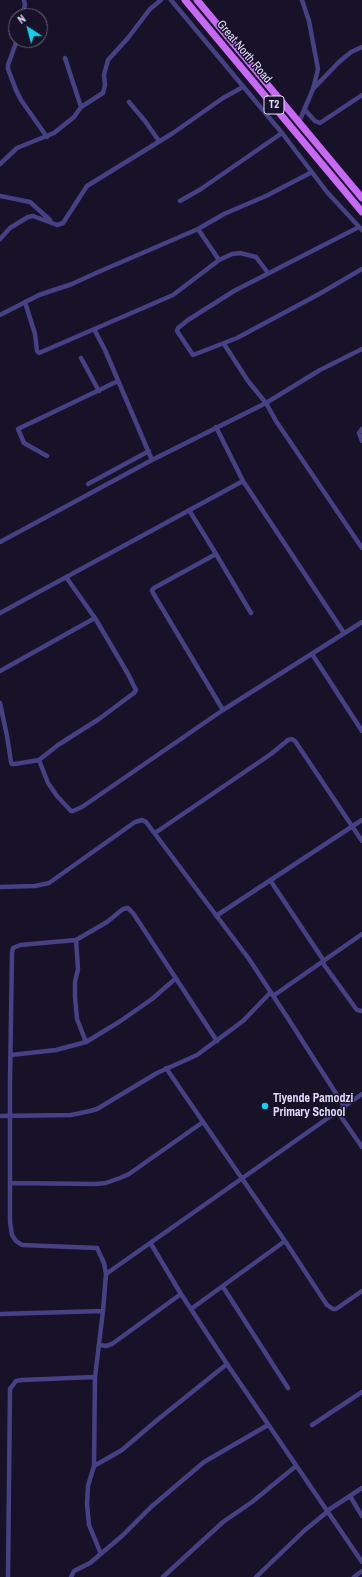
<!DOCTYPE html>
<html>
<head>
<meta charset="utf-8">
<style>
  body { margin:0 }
  #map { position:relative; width:362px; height:1577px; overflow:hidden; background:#171228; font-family:"Archivo Narrow",sans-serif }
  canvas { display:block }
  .north { position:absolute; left:8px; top:8px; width:40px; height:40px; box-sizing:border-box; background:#171228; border:1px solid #67627d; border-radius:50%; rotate:324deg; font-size:11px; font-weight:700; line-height:16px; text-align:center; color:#e0dbfd }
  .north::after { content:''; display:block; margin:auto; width:14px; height:18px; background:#13d0f0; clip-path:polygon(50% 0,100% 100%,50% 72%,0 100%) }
</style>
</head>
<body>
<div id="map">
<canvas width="362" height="1577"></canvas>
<div class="north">N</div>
</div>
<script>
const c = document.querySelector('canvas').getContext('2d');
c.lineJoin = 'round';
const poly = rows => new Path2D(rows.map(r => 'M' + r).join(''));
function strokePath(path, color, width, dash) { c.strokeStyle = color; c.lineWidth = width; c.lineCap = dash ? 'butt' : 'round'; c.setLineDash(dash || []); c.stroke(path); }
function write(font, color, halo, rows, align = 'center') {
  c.font = font + ' "Archivo Narrow",sans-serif'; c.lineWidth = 3; c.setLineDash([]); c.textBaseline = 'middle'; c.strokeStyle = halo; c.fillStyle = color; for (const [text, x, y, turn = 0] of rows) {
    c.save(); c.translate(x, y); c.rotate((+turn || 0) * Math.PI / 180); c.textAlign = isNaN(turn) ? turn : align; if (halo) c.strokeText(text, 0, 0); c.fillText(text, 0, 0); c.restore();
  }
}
strokePath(poly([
  [171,0,282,133,327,192,362,230],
  [22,16,25,5,24,0],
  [17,40,8,65,8,69,16,90,21,100,47,137],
  [65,58,81,107],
  [314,88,339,62,351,52,362,47],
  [129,102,145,121,159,141],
  [305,110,315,121,320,123,362,95],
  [299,122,313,89,318,69,309,21,302,0],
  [0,164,17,148,54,133,74,117,81,107,103,93,105,85,104,75,108,60,128,38,150,9,161,0],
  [0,196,30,202,50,220],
  [180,201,201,189,282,133],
  [359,227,234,291,188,320,178,328,177,331,193,355,237,338,321,293,362,269],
  [198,229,219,260],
  [0,239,10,228,28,217,33,216,57,225,63,223,87,186,173,133,223,98,243,87],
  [25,302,35,334,37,351,39,353,173,295,219,260,232,254,240,253,256,257,268,273],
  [0,315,39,295,72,284,96,273,198,229,224,214,266,196,312,172],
  [94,329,105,350,152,460],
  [224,344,248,381,266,403,276,421,362,548],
  [81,358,99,391],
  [216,427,243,481,344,633],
  [362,429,359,433,362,441],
  [47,456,24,443,18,429,118,381],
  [88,484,149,451],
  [189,510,216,554,154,588,152,590,153,593,223,710],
  [0,542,152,460,266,403,320,370,362,349],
  [216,554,251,613],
  [0,613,243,481],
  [312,654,362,731],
  [0,671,95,618],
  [0,703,7,736,11,762,12,764,15,764,39,760,58,745,99,719,134,693,136,690,128,674,95,618,66,577],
  [39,760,48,783,57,796,71,811,73,811,82,807,223,710,362,622],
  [155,833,271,754,288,740,292,739,295,741,362,841],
  [270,880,324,961],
  [0,887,35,886,49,883,135,822,142,820,146,822,249,959,289,1020,344,1106],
  [216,916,362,820],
  [76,940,78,969,75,982,75,997,77,1019,86,1042],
  [322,962,357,1010,362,1011],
  [273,996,362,934],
  [11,1055,56,1050,86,1042,119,1022,152,999,175,979],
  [166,1068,285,1241,327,1305,333,1309,336,1309,362,1291],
  [337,1111,362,1147],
  [0,1116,71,1115,90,1111,97,1109,157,1073,197,1055,243,1021,270,993],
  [11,1183,96,1184,106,1183,120,1178,129,1174,203,1122],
  [151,1244,181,1294,227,1364,362,1562],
  [106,1274,362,1094],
  [223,1287,288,1388],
  [191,1309,285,1241],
  [0,1314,103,1311,106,1274,104,1263,97,1248,22,1245,16,1241,12,1235,10,1222,10,1082,12,953,13,948,20,945,76,940,107,922,123,909,128,908,133,913,217,1041],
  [100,1345,106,1346,112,1344,181,1294],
  [312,1425,362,1392],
  [94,1466,122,1450,156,1421,227,1364],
  [350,1496,362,1516],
  [327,1511,362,1488],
  [101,1554,89,1525,87,1504,88,1486,94,1466,95,1377,103,1311],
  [8,1577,10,1389,16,1381,22,1380,95,1377],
  [71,1577,74,1571,90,1563,122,1536,151,1507,204,1462,268,1425],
  [163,1577,223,1522,252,1502,296,1466],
  [256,1577,305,1530,327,1512],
  [354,1577,362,1571]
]), '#464084', 4.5);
strokePath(poly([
  [185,0,362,212],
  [197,0,362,198]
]), '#c869f6', 7);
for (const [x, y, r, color] of [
  [265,1106,4,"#13d0f0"]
]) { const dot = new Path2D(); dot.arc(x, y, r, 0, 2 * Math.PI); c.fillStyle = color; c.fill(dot); strokePath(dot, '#171228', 1.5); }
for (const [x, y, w] of [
  [274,105,20]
]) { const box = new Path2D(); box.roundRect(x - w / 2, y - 9, w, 18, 3); c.fillStyle = '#171228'; c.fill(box); strokePath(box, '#e0dbfd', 1); }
write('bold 11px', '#e0dbfd', null, [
  ["T2",274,105]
]);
write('12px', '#e0dbfd', '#171228', [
  ["Great North Road",244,52,50]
]);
write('bold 12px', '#e0dbfd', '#171228', [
  ["Tiyende Pamodzi",273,1099],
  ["Primary School",273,1113]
], 'left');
</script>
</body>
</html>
